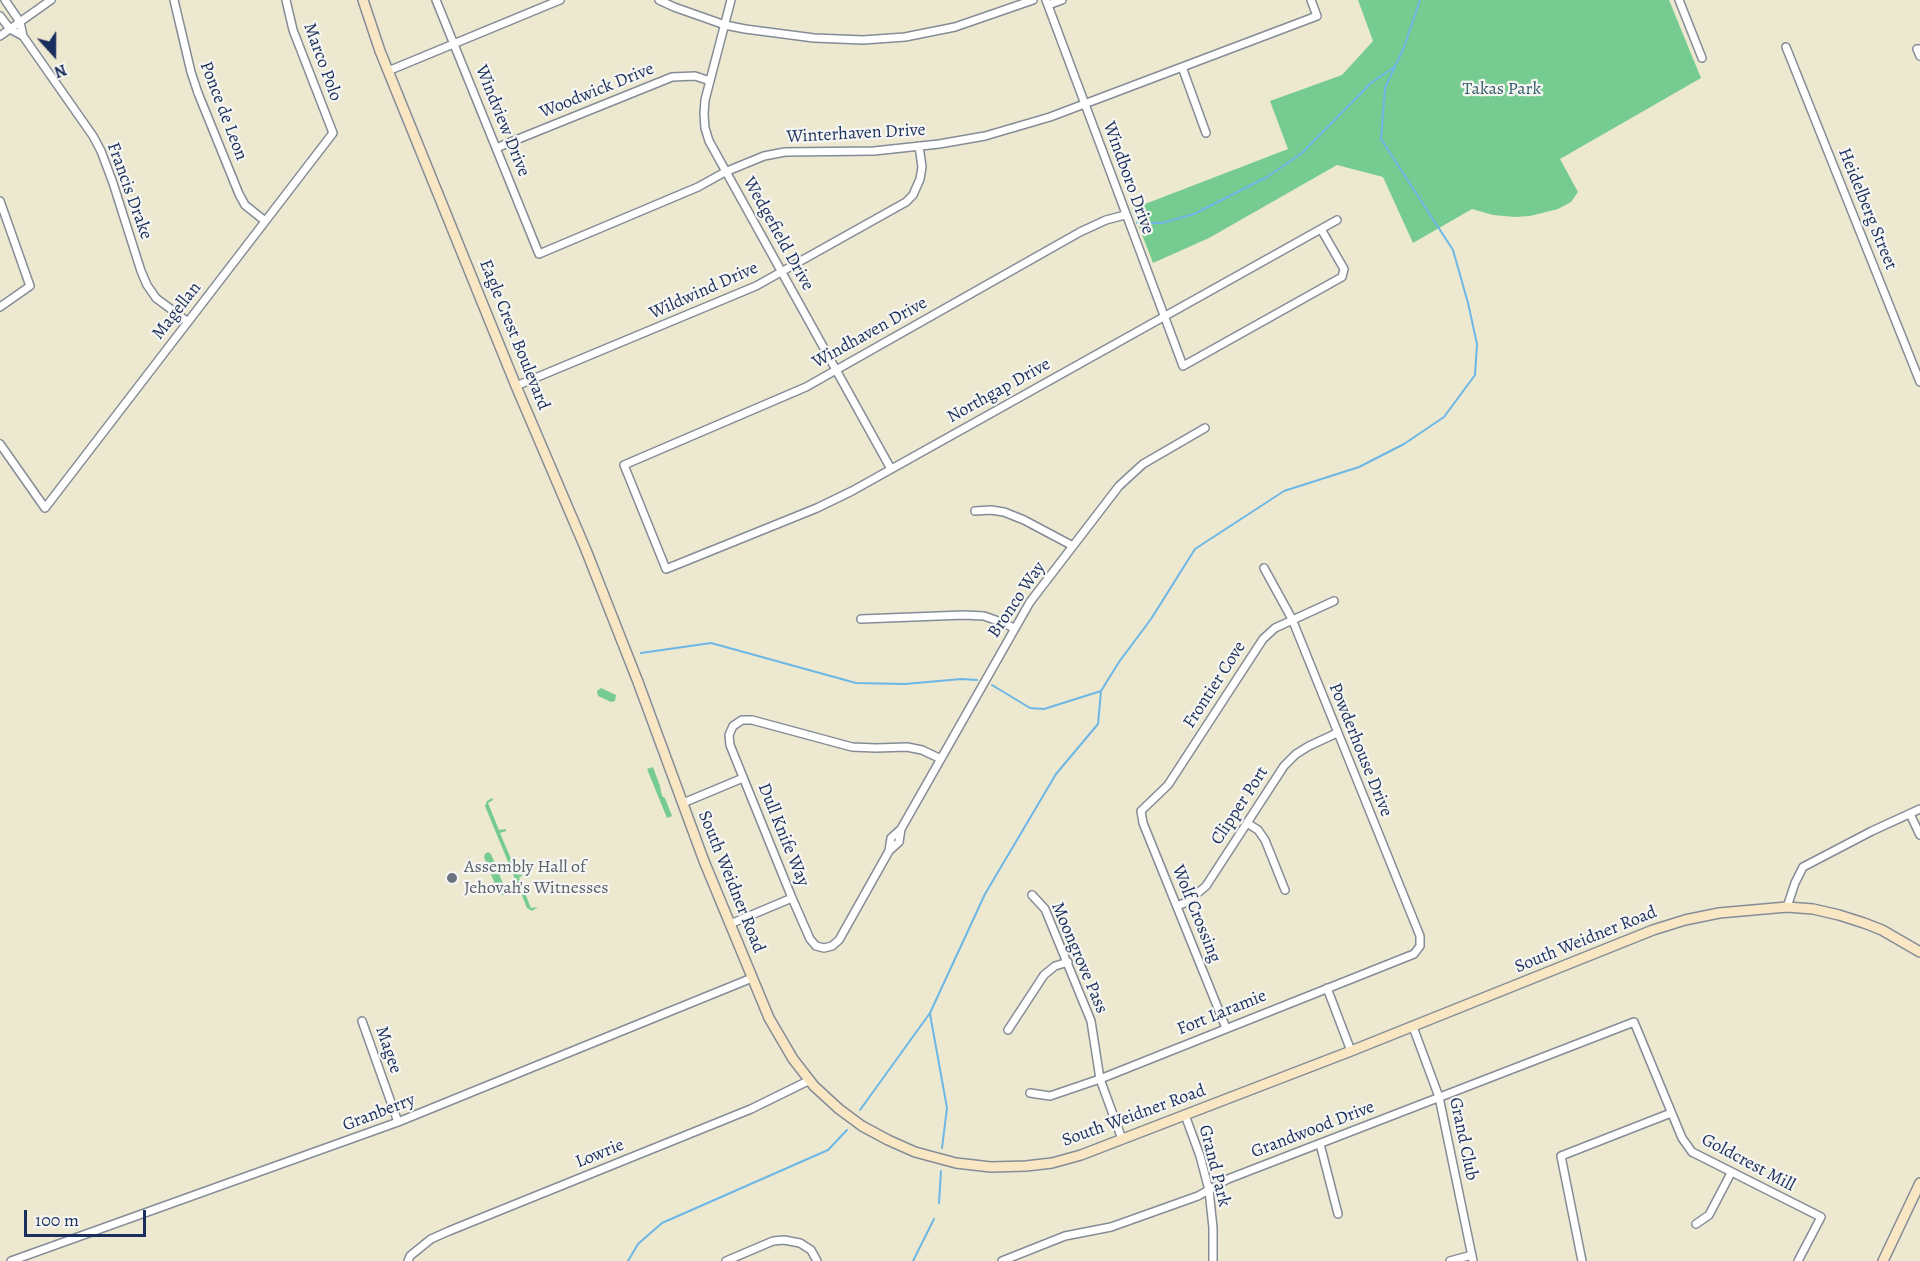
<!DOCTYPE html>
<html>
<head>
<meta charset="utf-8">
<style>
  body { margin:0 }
  #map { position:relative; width:1920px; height:1261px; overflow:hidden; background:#ede8d0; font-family:Alegreya,serif }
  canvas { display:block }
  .north { position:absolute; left:24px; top:24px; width:60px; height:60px; -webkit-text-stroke:4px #f6f6f2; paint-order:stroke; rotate:159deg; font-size:16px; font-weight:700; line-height:24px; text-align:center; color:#1b2f5e }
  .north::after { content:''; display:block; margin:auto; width:21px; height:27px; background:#1b2f5e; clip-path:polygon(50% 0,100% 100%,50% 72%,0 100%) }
  .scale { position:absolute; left:24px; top:1210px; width:122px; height:27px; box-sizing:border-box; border:3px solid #1b2f5e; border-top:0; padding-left:8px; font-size:18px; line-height:21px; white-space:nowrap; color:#1b2f5e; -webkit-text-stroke:4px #f6f6f2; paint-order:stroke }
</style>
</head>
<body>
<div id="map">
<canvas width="1920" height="1261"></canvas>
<div class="north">N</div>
<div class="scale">100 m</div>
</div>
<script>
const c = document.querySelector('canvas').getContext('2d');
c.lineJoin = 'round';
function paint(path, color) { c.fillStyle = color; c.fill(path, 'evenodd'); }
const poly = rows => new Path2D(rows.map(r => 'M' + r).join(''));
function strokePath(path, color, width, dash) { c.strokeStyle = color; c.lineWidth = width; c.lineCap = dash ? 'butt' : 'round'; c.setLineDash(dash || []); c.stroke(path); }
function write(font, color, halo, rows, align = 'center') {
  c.font = font + ' Alegreya,serif'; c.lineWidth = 4.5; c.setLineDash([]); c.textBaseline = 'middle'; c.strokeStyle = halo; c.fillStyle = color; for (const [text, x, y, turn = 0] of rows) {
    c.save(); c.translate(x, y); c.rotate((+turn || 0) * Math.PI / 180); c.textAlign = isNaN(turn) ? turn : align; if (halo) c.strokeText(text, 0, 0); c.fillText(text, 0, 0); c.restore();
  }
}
paint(poly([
  [1358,0,1669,0,1701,78,1560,159,1578,192,1571,202,1558,209,1530,216,1515,217,1493,215,1472,209,1413,243,1383,177,1337,165,1209,238,1153,263,1132,209,1288,149,1270,101,1342,75,1373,41],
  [601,688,616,695,615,701,611,702,598,696,597,691],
  [653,767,660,786,662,796,665,798,672,816,667,818,647,769],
  [492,798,493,800,488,803,499,830,506,829,506,831,500,833,518,875,524,874,519,878,531,908,538,907,532,911,527,908,485,806,487,801],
  [488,852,491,854,506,891,504,895,499,894,484,857,485,854]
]), '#76cc90');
strokePath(poly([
  [1137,223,1162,223,1194,214,1267,177,1302,153,1371,83,1394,67],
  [641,653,711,643,856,683,905,684,961,679,977,680],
  [992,685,1030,708,1044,709,1101,691],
  [930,1014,947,1108,942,1148],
  [860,1110,930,1013,985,894,1056,774,1098,724,1101,691,1119,662,1151,619,1195,549,1284,491,1359,467,1404,444,1444,417,1475,375,1477,344,1468,303,1453,250,1381,139,1385,88,1404,47,1420,0],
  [939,1203,941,1171],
  [628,1261,638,1244,662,1223,828,1150,847,1130],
  [913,1261,934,1219]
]), '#6cb7e5', 2);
const street = poly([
  [5,0,20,22,23,36,93,136,101,151,113,183,141,271,147,285,156,298,188,322],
  [174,0,191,72,198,93,239,194,245,205,265,221],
  [436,0,539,254,698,187,725,172,764,156,785,152,874,151,939,144,985,136,1050,117,1317,16,1311,0],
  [659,0,674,7,725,25,745,29,814,38,863,40,905,37,955,27,1033,0],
  [731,0,705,100,704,114,705,128,709,141,891,469],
  [1046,0,1183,366,1342,277,1344,269,1321,229],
  [1679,0,1702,58],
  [1048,5,1062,0],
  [0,16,10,29,23,36],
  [0,36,51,0],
  [1786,47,1920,382],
  [1920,49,1917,49,1920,56],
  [1182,67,1206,133],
  [388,71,560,0],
  [496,148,672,77,695,76,710,81],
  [0,201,30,286,0,307],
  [1125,215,1106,220,1080,232,806,387,624,465,666,569,817,508,852,491,1337,220],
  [516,386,756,286,906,202,913,195,920,179,922,167,919,146],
  [0,444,45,508,333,133,293,30,286,0],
  [975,511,991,510,1004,512,1024,520,1073,546],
  [861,619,964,615,984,616,1001,622,1014,628],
  [683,803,743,778],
  [1910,814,1920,835],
  [1247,823,1258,830,1265,840,1285,890],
  [901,829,899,842,889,851,839,940,832,946,824,948,816,946,810,939,792,898,730,745,729,735,733,726,742,720,752,720,852,747,876,748,907,747,922,750,941,759],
  [889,851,891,838,901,829,1030,602,1119,486,1143,464,1205,428],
  [1032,895,1045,909,1091,1021,1100,1079,1122,1139],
  [1177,906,1187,902,1206,886,1284,766,1296,754,1309,746,1337,733],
  [1787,907,1795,883,1803,867,1872,831,1920,809],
  [730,924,792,898],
  [1327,988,1351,1051],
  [362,1021,398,1122],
  [1413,1027,1439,1097,1473,1261],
  [1226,1028,1143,823,1141,811,1168,785,1263,639,1275,628,1334,601],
  [1008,1030,1044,975,1055,966,1068,962],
  [1030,1093,1050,1096,1100,1079,1414,954,1420,946,1420,936,1292,619,1264,568],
  [1185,1115,1200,1156,1209,1190,1213,1228,1213,1261],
  [1320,1144,1338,1214],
  [1696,1224,1709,1215,1731,1173],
  [11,1261,398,1122,752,978],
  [408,1261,410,1256,431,1239,449,1231,751,1109,810,1080],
  [726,1261,773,1241,784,1240,800,1243,811,1250,817,1261],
  [1002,1261,1065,1236,1111,1227,1198,1196,1228,1179,1634,1022,1682,1138,1692,1152,1821,1217,1798,1261],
  [1450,1261,1472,1255],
  [1582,1261,1561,1156,1671,1113]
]);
const secondary = poly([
  [363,0,380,51,516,386,586,550,638,682,704,861,769,1018,793,1059,814,1086,839,1109,862,1126,888,1140,915,1152,956,1163,991,1167,1026,1166,1052,1163,1081,1155,1351,1051,1653,930,1685,920,1719,913,1787,907,1813,909,1839,915,1864,923,1882,930,1920,952],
  [1883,1261,1920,1183]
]);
strokePath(street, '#848c97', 10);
strokePath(secondary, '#848c97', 12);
strokePath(street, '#fff', 7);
strokePath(secondary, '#f9e7c3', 9);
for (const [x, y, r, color] of [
  [452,878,6,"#6b7280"]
]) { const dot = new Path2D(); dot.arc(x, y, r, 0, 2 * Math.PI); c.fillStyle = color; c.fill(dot); strokePath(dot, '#f6f6f2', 2); }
write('18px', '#1b2f5e', '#f6f6f2', [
  ["Marco Polo",322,62,70],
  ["Woodwick Drive",597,91,-22],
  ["Ponce de Leon",223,111,69],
  ["Windview Drive",502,121,68],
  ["Winterhaven Drive",856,134,-3],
  ["Windboro Drive",1128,178,70],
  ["Francis Drake",129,191,70],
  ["Heidelberg Street",1867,209,68],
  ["Wedgefield Drive",778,234,61],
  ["Wildwind Drive",704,291,-24],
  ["Magellan",177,311,-52],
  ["Windhaven Drive",870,333,-29],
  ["Eagle Crest Boulevard",514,335,68],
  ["Northgap Drive",999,391,-29],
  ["Bronco Way",1017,600,-56],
  ["Frontier Cove",1215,685,-57],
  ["Powderhouse Drive",1360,750,68],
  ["Clipper Port",1240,806,-57],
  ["Dull Knife Way",783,835,68],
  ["South Weidner Road",731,882,68],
  ["Wolf Crossing",1196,914,68],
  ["South Weidner Road",1586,940,-22],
  ["Moongrove Pass",1079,958,67],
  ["Fort Laramie",1222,1013,-22],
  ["Magee",388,1050,71],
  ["Granberry",379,1113,-21],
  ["South Weidner Road",1134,1116,-20],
  ["Grandwood Drive",1313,1130,-21],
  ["Grand Club",1463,1139,78],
  ["Lowrie",600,1154,-22],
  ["Goldcrest Mill",1748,1163,28],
  ["Grand Park",1214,1166,76]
]);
write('18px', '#365e6d', '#f6f6f2', [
  ["Takas Park",1502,90]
]);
write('18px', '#5b616d', '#f6f6f2', [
  ["Assembly Hall of",464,868],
  ["Jehovah's Witnesses",464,889]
], 'left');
</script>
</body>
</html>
